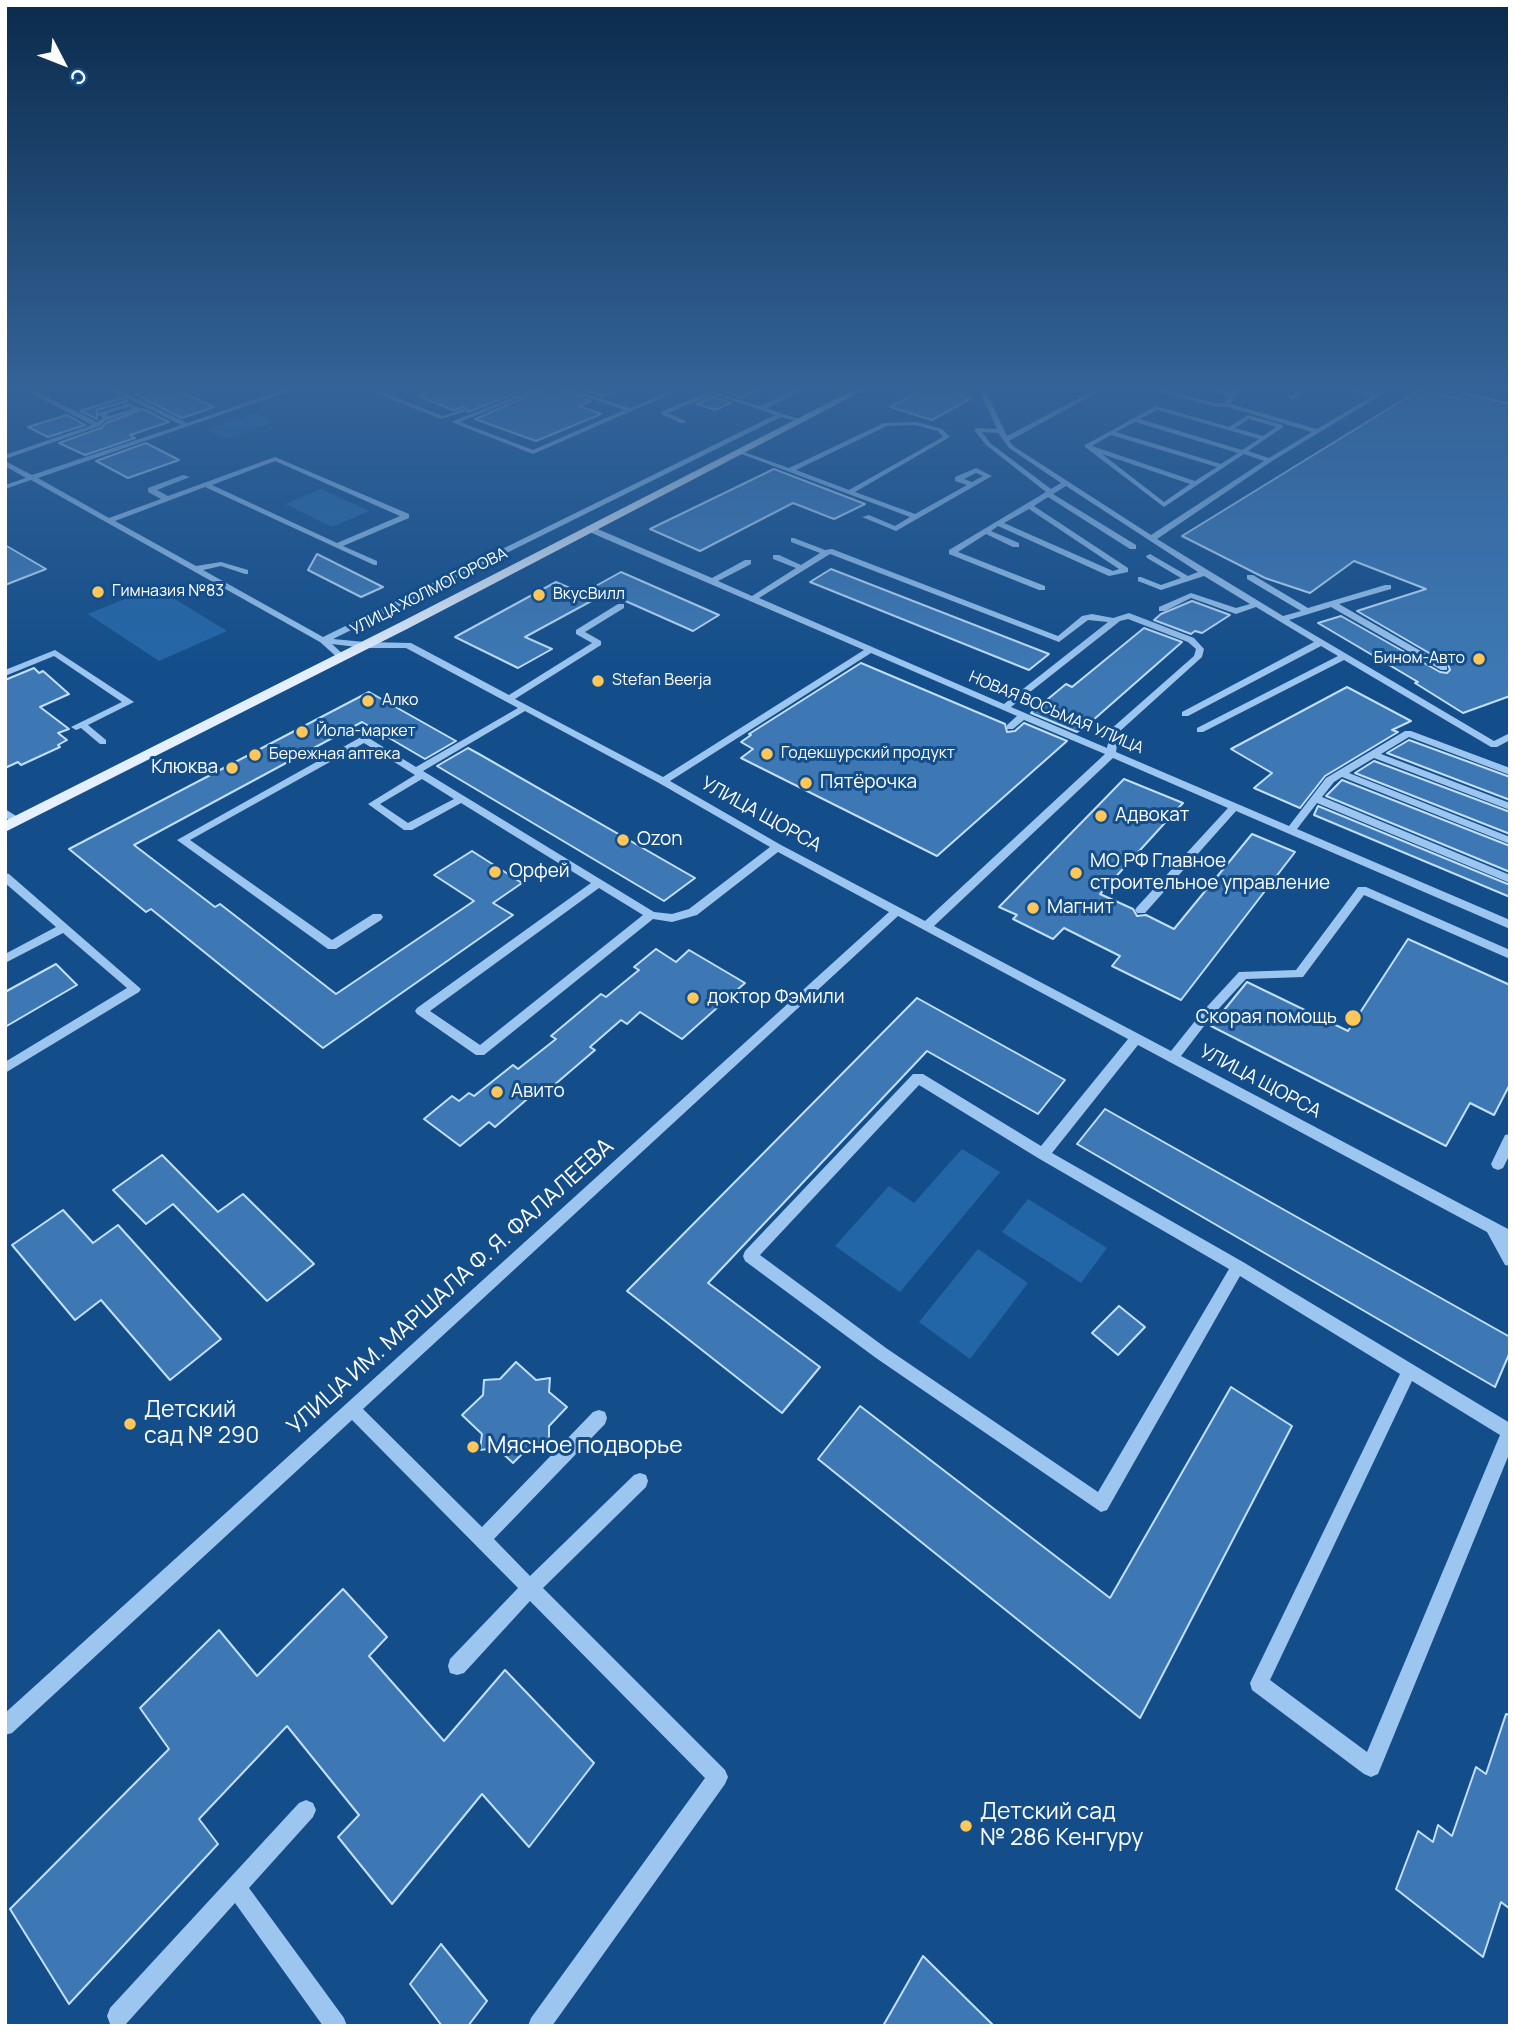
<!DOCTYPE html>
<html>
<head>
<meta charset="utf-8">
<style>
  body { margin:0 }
  #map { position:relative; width:1515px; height:2031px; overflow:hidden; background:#144e8a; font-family:Manrope,sans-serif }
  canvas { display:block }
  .frame { position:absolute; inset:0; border:7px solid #fff; pointer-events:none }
  .north { position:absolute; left:28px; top:28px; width:70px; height:70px; -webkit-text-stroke:5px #144e8a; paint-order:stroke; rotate:132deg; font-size:19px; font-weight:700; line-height:28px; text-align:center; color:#fff }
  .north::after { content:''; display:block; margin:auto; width:24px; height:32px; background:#fff; clip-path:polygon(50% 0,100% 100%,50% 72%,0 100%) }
</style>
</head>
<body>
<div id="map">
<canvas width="1515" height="2031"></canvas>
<div class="frame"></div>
<div class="north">С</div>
</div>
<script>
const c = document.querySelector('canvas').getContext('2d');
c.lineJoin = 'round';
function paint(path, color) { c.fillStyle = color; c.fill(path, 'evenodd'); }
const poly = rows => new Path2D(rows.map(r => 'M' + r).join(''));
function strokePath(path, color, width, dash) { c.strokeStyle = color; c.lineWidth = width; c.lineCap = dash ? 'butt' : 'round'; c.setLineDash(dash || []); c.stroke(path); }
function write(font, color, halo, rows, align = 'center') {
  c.font = font + ' Manrope,sans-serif'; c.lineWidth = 6; c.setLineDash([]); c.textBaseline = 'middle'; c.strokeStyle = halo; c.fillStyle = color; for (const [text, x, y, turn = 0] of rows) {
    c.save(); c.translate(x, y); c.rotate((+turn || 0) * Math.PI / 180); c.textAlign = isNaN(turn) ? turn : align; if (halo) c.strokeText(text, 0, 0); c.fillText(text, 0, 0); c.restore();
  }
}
paint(poly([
  [256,413,275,422,227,439,207,430],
  [321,489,369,511,332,527,285,504],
  [155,587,227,631,159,661,88,614],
  [962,1149,1000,1172,900,1292,835,1246,889,1186,914,1203],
  [1028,1199,1107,1248,1081,1283,1002,1232],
  [978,1249,1028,1283,970,1359,919,1322]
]), '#2366a7');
const building = poly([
  [161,386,168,386,214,407,182,418,134,394,161,386],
  [446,386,534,386,468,412,464,407,453,410,419,396,446,386],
  [551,386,591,401,579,406,601,414,536,441,475,419,551,386],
  [571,386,627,386,627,387,603,396,571,386],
  [712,386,768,386,741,398,712,386],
  [931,386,975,388,959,396,970,399,932,420,890,407,931,386],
  [1419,390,1457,398,1463,393,1510,404,1510,696,1463,713,1415,683,1418,682,1318,623,1341,616,1440,672,1447,673,1450,670,1448,664,1357,611,1426,589,1354,561,1310,593,1265,578,1182,536,1419,390],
  [713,397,731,403,715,410,697,404,713,397],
  [121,398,128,401,97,410,97,419,80,411,121,398],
  [143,409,169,422,130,435,135,438,85,455,59,443,101,428,106,423,143,409],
  [67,415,85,425,48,437,28,427,67,415],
  [146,443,179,460,128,478,96,461,146,443],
  [774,469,865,504,834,519,793,503,700,551,650,529,774,469],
  [5,545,46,569,5,585,5,545],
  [317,554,383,587,361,597,308,570,317,554],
  [831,569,1049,654,1029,670,810,582,831,569],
  [621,572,719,615,693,631,594,587,621,572],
  [556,582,595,599,525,637,552,649,518,668,455,637,556,582],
  [1192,601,1230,615,1202,633,1195,631,1191,634,1154,620,1161,614,1192,601],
  [1144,628,1182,642,1092,721,1077,732,1031,713,1066,684,1072,687,1144,628],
  [861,663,1005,724,1007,732,1015,731,1024,723,1067,741,937,856,741,758,753,749,741,742,751,735,749,734,861,663],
  [34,668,39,673,43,671,69,694,40,707,69,729,58,733,67,740,58,745,60,747,21,765,18,762,5,768,5,680,34,668],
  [1347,687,1411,721,1392,730,1398,732,1325,776,1300,808,1254,788,1272,773,1231,749,1347,687],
  [369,692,456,741,425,759,362,722,134,845,215,907,220,904,336,994,474,901,434,875,472,851,522,883,493,903,513,915,323,1048,151,909,146,912,69,849,369,692],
  [1409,740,1510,777,1510,800,1387,753,1409,740],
  [468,748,479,754,695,878,664,901,437,766,468,748],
  [1374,761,1510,812,1510,834,1355,773,1374,761],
  [1124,779,1183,803,1100,894,1133,909,1137,916,1146,915,1174,929,1252,834,1295,852,1181,1000,1112,966,1120,956,1064,928,1053,939,1013,919,1017,915,999,907,1124,779],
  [1342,780,1510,846,1510,872,1326,796,1342,780],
  [1318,806,1510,885,1510,897,1314,815,1318,806],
  [1408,939,1510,985,1510,1084,1494,1115,1470,1103,1446,1146,1211,1026,1247,982,1348,1031,1408,939],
  [656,949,676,962,689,950,745,983,682,1039,640,1012,627,1024,621,1020,590,1047,595,1050,539,1098,533,1094,495,1127,489,1122,460,1146,424,1119,452,1096,459,1101,469,1093,474,1096,513,1065,518,1069,556,1039,551,1036,601,994,606,997,639,970,634,967,656,949],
  [56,964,77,985,5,1027,5,992,56,964],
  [917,998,1065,1080,1038,1114,927,1051,708,1283,820,1367,782,1413,627,1291,917,998],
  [1105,1109,1510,1337,1510,1352,1495,1387,1077,1144,1105,1109],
  [162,1155,218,1212,243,1194,314,1264,267,1301,173,1204,146,1224,113,1190,162,1155],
  [63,1210,93,1243,118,1225,221,1339,170,1380,101,1300,75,1320,12,1245,63,1210],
  [1119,1306,1145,1327,1118,1355,1092,1333,1119,1306],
  [516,1362,536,1380,550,1378,549,1392,567,1407,549,1426,549,1443,531,1445,513,1463,497,1448,480,1450,482,1434,462,1415,483,1395,484,1380,500,1379,516,1362],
  [1231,1387,1292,1426,1140,1718,818,1459,860,1406,1110,1598,1231,1387],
  [343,1589,387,1637,369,1656,444,1741,505,1670,594,1763,529,1847,482,1794,392,1904,338,1837,359,1815,287,1726,199,1819,218,1844,69,2004,10,1909,169,1749,140,1708,219,1630,257,1676,343,1589],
  [1506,1714,1510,1715,1510,1909,1501,1902,1483,1957,1396,1889,1418,1831,1433,1842,1438,1825,1452,1836,1476,1767,1486,1774,1506,1714],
  [441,1944,487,2001,468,2026,442,2026,410,1984,441,1944],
  [923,1956,994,2026,883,2026,923,1956]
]);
paint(building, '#3d78b4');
strokePath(building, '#c2dffb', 2);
paint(poly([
  [17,386,25,386,97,422,103,418,98,415,98,413,127,404,131,404,141,409,105,421,100,426,5,459,5,455,92,425,17,386],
  [129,407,132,409,109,416,106,414,129,407],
  [103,386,111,386,187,423,295,386,304,386,38,478,109,518,161,499,148,492,148,488,183,475,190,477,157,490,168,496,275,457,409,514,409,518,343,546,377,561,377,565,374,565,205,487,115,521,196,566,221,562,248,570,248,574,245,574,221,566,203,570,323,637,775,415,713,394,668,413,685,421,685,423,681,423,661,414,661,412,708,392,698,386,706,386,726,396,760,406,803,386,811,386,766,408,802,420,802,422,781,417,333,639,365,642,411,643,509,695,592,643,576,634,576,630,618,604,624,604,624,608,585,632,601,641,601,645,515,699,663,777,864,650,587,531,587,527,593,527,712,578,745,560,751,560,751,564,718,581,752,596,796,568,773,559,773,555,779,555,801,565,820,553,791,542,791,538,794,538,825,550,832,549,1058,636,1082,616,1092,614,1113,618,1129,613,1194,638,1204,649,1202,657,1119,732,1116,752,1289,826,1326,778,1405,731,1411,731,1510,768,1510,775,1409,737,1381,754,1510,803,1510,810,1374,758,1349,773,1510,837,1510,844,1342,777,1334,782,1322,797,1510,875,1510,883,1317,803,1297,829,1510,920,1510,929,1236,811,1145,913,1137,913,1135,910,1137,907,1228,808,1113,758,934,926,1171,1051,1203,1011,1239,972,1296,970,1358,887,1366,887,1510,950,1510,959,1364,895,1303,977,1246,979,1211,1017,1181,1056,1510,1230,1510,1243,1508,1242,1510,1246,1510,1266,1505,1265,1487,1232,1138,1045,1052,1153,1243,1262,1510,1423,1510,1452,1378,1774,1371,1777,1364,1774,1252,1690,1250,1683,1400,1374,1240,1276,1107,1510,1101,1512,876,1358,745,1261,743,1256,745,1251,913,1074,923,1074,1041,1146,1128,1039,898,916,363,1409,482,1527,593,1412,599,1410,605,1412,607,1418,605,1424,494,1539,530,1576,634,1475,640,1473,646,1475,648,1481,646,1487,543,1588,725,1770,728,1777,725,1784,552,2026,528,2026,531,2018,705,1778,530,1601,464,1673,457,1675,450,1673,448,1666,450,1659,518,1588,352,1420,12,1733,5,1735,5,1713,889,912,778,852,697,915,672,922,653,919,484,1055,476,1055,417,1014,415,1011,417,1008,591,883,461,803,412,830,404,830,368,804,415,775,364,743,190,840,332,940,373,914,381,914,383,917,381,920,336,949,328,949,177,840,361,737,367,737,416,767,518,708,406,648,365,648,332,644,346,657,339,659,320,642,31,480,5,489,5,485,26,478,5,466,5,461,32,475,181,425,103,386],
  [275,461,400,516,337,543,212,485,275,461],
  [830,554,1059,642,1088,620,1108,622,1004,704,759,598,830,554],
  [1128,619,1188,642,1196,649,1194,656,1111,729,1107,748,1011,707,1120,621,1128,619],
  [871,653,1017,716,1007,725,1007,729,1013,729,1024,720,1105,754,925,921,781,845,670,781,871,653],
  [525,711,659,783,770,847,689,909,672,914,654,912,423,771,525,711],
  [422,779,454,799,408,823,380,804,422,779],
  [599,888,643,915,480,1045,430,1011,599,888],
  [919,1085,1038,1158,1229,1269,1098,1492,886,1348,760,1255,919,1085],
  [1412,1381,1500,1435,1367,1752,1270,1680,1412,1381],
  [378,386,387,386,377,390,443,416,463,409,466,411,441,419,368,390,378,386],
  [541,386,549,386,460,422,533,450,624,410,554,386,563,386,630,408,681,386,689,386,533,454,451,422,541,386],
  [977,386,983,386,1007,436,1102,386,1109,386,1009,441,1013,446,1151,535,1264,461,1244,454,1164,507,1085,447,1085,445,1156,406,1229,427,1248,415,1283,425,1283,427,1248,451,1269,458,1312,432,1228,407,1215,407,1138,386,1148,386,1215,403,1225,403,1228,396,1198,386,1207,386,1230,393,1241,386,1248,386,1234,396,1231,404,1317,429,1371,397,1334,386,1344,386,1375,394,1389,386,1396,386,1272,461,1157,539,1283,616,1301,611,1247,579,1247,575,1253,575,1308,608,1385,585,1391,585,1391,589,1339,604,1447,666,1447,670,1441,670,1331,607,1289,620,1494,741,1510,733,1510,740,1497,747,1491,747,1344,660,1203,732,1197,732,1197,728,1338,656,1321,646,1188,716,1182,716,1182,712,1314,642,1256,607,1236,614,1191,598,1165,611,1159,611,1159,607,1191,593,1236,608,1250,604,1204,576,1161,590,1138,581,1138,577,1141,577,1161,585,1181,578,1147,558,1146,556,1150,554,1188,576,1198,572,1066,486,1053,494,1136,545,1136,549,1130,549,1048,497,1034,506,1128,568,1128,572,1109,576,998,526,991,531,1019,543,1019,547,1013,547,986,534,958,552,1045,586,1045,590,1039,590,949,554,949,550,1046,492,986,445,974,430,977,428,997,429,977,386],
  [1157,410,1228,430,1259,439,1242,450,1140,419,1157,410],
  [1249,419,1276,427,1263,436,1235,428,1249,419],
  [1135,422,1238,453,1221,464,1116,432,1135,422],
  [982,432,998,433,1009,448,1061,483,1051,489,990,443,982,432],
  [1111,435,1217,467,1195,481,1092,446,1111,435],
  [1102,454,1190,484,1164,502,1102,454],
  [1029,509,1119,569,1113,571,1004,523,1029,509],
  [1306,386,1313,386,1293,399,1289,399,1289,397,1306,386],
  [917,422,942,429,950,437,855,492,915,514,967,485,955,481,955,477,976,468,992,476,896,531,862,517,869,515,895,526,910,517,736,452,741,451,789,468,884,423,917,422],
  [915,425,938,431,943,437,849,490,796,470,887,426,915,425],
  [976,473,983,476,972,482,964,479,976,473],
  [55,650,134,702,88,725,106,740,106,744,100,744,81,728,76,730,71,727,122,702,54,656,5,676,5,670,55,650],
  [5,809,21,819,21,823,13,823,5,817,5,809],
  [5,873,9,874,141,989,139,992,5,1073,5,1062,127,988,63,933,5,963,5,954,56,927,5,883,5,873],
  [1510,1134,1510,1154,1503,1168,1498,1170,1493,1168,1491,1164,1505,1135,1510,1134],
  [306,1800,313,1803,316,1810,313,1817,249,1888,344,2018,347,2026,323,2026,235,1903,126,2024,121,2026,110,2024,107,2016,110,2008,299,1803,306,1800]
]), '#9cc6f0');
paint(poly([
  [861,386,872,386,407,629,5,832,5,821,399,623,861,386]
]), '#e4f0ff');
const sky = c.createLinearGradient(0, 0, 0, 670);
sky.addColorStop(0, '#0b2b4c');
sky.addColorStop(0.58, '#346398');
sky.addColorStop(1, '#34639800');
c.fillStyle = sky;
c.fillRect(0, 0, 1515, 670);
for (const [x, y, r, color] of [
  [98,592,7,"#ffc75a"],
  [539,595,7,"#ffc75a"],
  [1479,659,7,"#ffc75a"],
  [598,681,7,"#ffc75a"],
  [368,701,7,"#ffc75a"],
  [302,732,7,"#ffc75a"],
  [767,754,7,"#ffc75a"],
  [255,755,7,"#ffc75a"],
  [232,768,7,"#ffc75a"],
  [806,783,7,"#ffc75a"],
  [1101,816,7,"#ffc75a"],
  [623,840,7,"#ffc75a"],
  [495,872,7,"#ffc75a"],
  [1076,873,7,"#ffc75a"],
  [1033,908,7,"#ffc75a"],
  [693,998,7,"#ffc75a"],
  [1353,1018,9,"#ffc75a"],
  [497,1092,7,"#ffc75a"],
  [130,1424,7,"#ffc75a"],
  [473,1447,7,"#ffc75a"],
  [966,1826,7,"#ffc75a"]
]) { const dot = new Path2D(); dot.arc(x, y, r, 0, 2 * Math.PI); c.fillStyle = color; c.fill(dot); strokePath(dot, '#144e8a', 2.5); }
write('16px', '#fff', '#144e8a', [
  ["Гимназия №83",112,592],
  ["ВкусВилл",553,595],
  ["Бином-Авто",1465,659,"right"],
  ["Stefan Beerja",612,681],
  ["Алко",382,701],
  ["Йола-маркет",316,732],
  ["Годекшурский продукт",781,754],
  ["Бережная аптека",269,755]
], 'left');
write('16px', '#fff', '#144e8a', [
  ["УЛИЦА ХОЛМОГОРОВА",429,592,-27],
  ["НОВАЯ ВОСЬМАЯ УЛИЦА",1056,713,23]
]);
write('19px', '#fff', '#144e8a', [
  ["Клюква",218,768,"right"],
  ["Пятёрочка",820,783],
  ["Адвокат",1115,816],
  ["Ozon",637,840],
  ["МО РФ Главное",1090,862],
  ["строительное управление",1090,884],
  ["Орфей",509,872],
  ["Магнит",1047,908],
  ["доктор Фэмили",707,998],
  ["Скорая помощь",1337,1018,"right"],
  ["Авито",511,1092]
], 'left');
write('19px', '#fff', '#144e8a', [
  ["УЛИЦА ЩОРСА",761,815,29],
  ["УЛИЦА ЩОРСА",1260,1082,28]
]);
write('23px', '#fff', '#144e8a', [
  ["УЛИЦА ИМ. МАРШАЛА Ф. Я. ФАЛАЛЕЕВА",451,1287,-42]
]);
write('23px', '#fff', '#144e8a', [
  ["Детский",144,1411],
  ["сад № 290",144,1437],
  ["Мясное подворье",487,1447],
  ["Детский сад",980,1813],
  ["№ 286 Кенгуру",980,1839]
], 'left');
</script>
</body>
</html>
